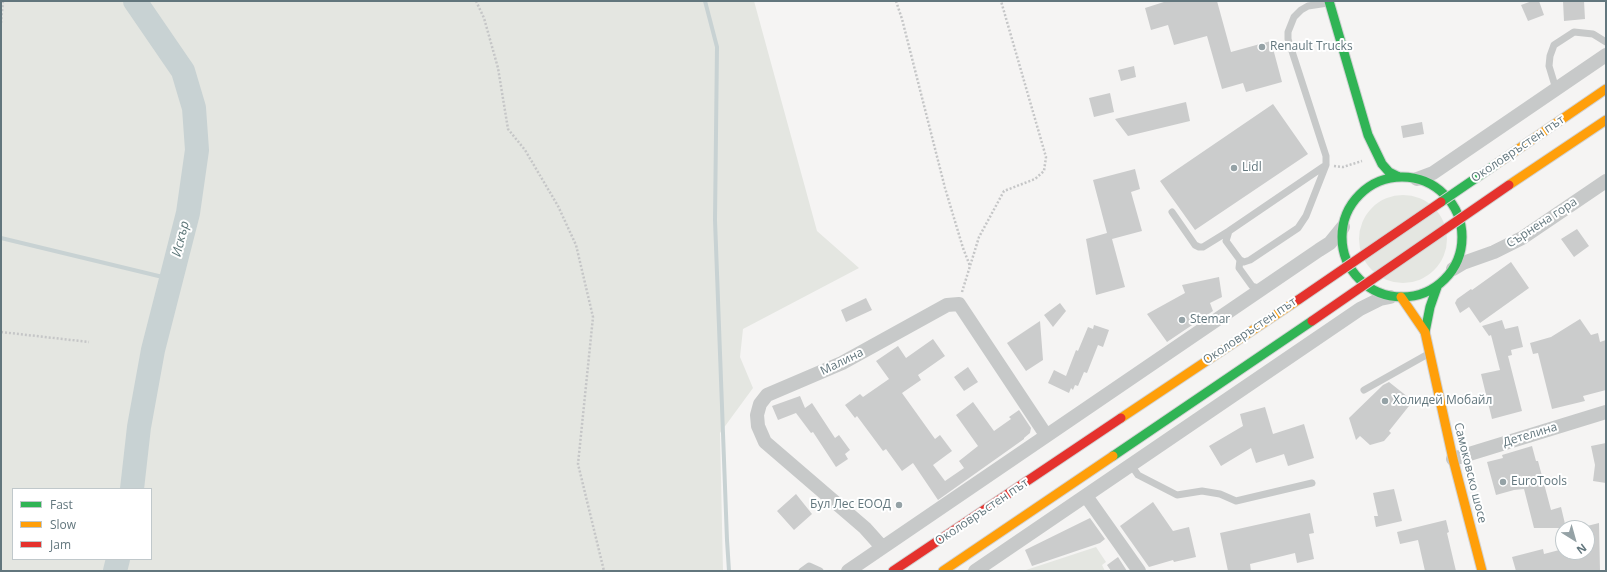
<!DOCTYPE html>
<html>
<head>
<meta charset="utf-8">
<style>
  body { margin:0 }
  #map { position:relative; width:1607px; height:572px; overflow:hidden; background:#f5f4f3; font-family:"Open Sans",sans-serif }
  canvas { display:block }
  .frame { position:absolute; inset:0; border:2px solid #62767d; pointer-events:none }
  .legend { position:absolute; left:12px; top:488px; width:140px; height:72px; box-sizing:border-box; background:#fff; border:1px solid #c0c8cb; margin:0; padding:5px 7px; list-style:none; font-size:12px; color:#62767d }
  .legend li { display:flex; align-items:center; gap:8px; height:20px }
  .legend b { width:20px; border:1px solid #c0c8cb }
  .north { position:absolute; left:1555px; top:520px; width:40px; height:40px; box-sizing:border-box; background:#fff; border:1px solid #c0c8cb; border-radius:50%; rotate:143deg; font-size:11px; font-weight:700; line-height:16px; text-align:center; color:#62767d }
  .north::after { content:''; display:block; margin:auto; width:14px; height:18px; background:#95a2a6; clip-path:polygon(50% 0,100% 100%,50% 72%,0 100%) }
</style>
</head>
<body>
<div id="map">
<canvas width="1607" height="572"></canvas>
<div class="frame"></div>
<ul class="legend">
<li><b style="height:5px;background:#30b455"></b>Fast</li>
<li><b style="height:5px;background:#ff9f0a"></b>Slow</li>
<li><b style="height:5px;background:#e5322d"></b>Jam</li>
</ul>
<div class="north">N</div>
</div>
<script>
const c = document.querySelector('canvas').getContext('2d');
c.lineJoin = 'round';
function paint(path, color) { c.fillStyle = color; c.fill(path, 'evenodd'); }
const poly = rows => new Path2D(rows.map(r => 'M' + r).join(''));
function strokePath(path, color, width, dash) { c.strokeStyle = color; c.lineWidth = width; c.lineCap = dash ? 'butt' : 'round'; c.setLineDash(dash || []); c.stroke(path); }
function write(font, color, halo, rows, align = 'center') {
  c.font = font + ' "Open Sans",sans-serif'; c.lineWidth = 4; c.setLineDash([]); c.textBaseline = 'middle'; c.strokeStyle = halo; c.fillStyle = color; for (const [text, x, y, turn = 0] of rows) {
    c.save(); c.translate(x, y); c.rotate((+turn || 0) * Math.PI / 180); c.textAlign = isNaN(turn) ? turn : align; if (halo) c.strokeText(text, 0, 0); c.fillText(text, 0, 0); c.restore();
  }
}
paint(poly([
  [1,1,754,1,817,231,859,268,743,329,740,357,753,388,720,433,723,571,1,571],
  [13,489,151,489,151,559,13,559],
  '1359 239a44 44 0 1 1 88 0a44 44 0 1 1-88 0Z',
  [1096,547,1106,562,1102,565,1105,571,1023,571]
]), '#e4e6e1');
strokePath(poly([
  [705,1,717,47,715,220,727,540,729,571],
  [1,238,171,279]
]), '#c8d2d3', 4);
strokePath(poly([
  [132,489,139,427,153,350,188,213,197,150,194,108,183,71,135,1],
  [115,571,118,559]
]), '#c8d2d3', 24);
paint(poly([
  [1167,1,1217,1,1231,52,1271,41,1282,82,1246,92,1243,83,1222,89,1207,36,1174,45,1168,25,1151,30,1145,8],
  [1532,1,1539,1,1544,15,1528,21,1521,5],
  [1563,1,1584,1,1585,19,1564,21],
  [1134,66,1136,77,1121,81,1118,70],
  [1110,93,1114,112,1094,117,1089,98],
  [1186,102,1190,121,1128,136,1115,119],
  [1273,104,1308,154,1195,230,1160,181],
  [1422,122,1424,134,1403,138,1401,126],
  [1135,169,1140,189,1131,192,1142,231,1112,239,1125,287,1096,295,1086,239,1107,233,1093,180],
  [1577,229,1589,246,1574,257,1561,239],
  [1511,262,1529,288,1480,323,1469,307,1460,313,1455,303,1457,299,1471,289,1472,290],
  [1219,277,1222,297,1210,303,1213,311,1167,342,1147,314,1185,293,1182,285],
  [866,298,872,310,846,322,841,310],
  [1060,303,1066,311,1053,327,1044,315],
  [1580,319,1591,335,1598,333,1600,342,1606,340,1606,390,1583,396,1585,401,1552,409,1538,353,1533,354,1530,343,1551,337],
  [1502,320,1505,329,1518,326,1523,347,1511,350,1512,355,1508,356,1522,411,1492,419,1481,374,1500,370,1491,335,1489,336,1482,326],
  [1040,321,1043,360,1026,371,1007,343],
  [1094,325,1109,330,1103,347,1098,345,1087,373,1084,372,1078,386,1075,385,1073,390,1071,388,1069,393,1048,383,1054,370,1066,376,1076,350,1078,351,1088,327,1093,329],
  [933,339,945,356,918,375,921,380,902,393,935,439,940,435,952,451,933,465,945,481,964,468,959,461,978,446,956,415,973,402,994,431,1011,419,1009,417,1019,410,1031,428,1030,433,1024,438,1024,439,938,500,913,463,902,471,886,449,883,451,857,416,855,418,845,405,860,394,863,397,889,379,876,361,898,346,906,358],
  [968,367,978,382,964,391,954,377],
  [1389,382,1413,401,1389,431,1391,433,1384,441,1370,445,1360,436,1356,440,1349,418,1383,385],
  [800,396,805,408,812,403,835,438,839,435,850,450,845,454,848,459,836,467,813,432,811,433,796,413,778,420,772,406],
  [1265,407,1273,434,1304,424,1314,458,1288,466,1284,454,1256,463,1251,448,1221,466,1209,446,1243,426,1240,414],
  [1606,443,1606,483,1593,481,1595,465,1591,446],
  [1532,446,1536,461,1538,461,1551,510,1561,507,1566,528,1534,528,1524,489,1514,490,1496,495,1487,462,1503,458,1502,455],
  [1394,489,1402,521,1376,527,1374,516,1378,516,1373,493],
  [796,494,812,514,794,530,777,511],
  [1153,502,1173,531,1189,527,1196,557,1174,562,1173,560,1149,567,1120,526],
  [1310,513,1314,533,1309,534,1314,559,1297,563,1295,553,1250,564,1251,571,1228,571,1220,533],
  [1090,518,1105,539,1100,543,1032,566,1025,550],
  [1446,520,1449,532,1447,533,1456,571,1425,571,1418,540,1400,544,1397,532],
  [1599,523,1600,571,1516,571,1512,557,1543,549,1544,554,1563,549,1563,552,1587,552,1587,526],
  [1118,557,1127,571,1111,571,1107,565]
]), '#cbcccc');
const fast = poly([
  [1329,1,1368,135,1382,164,1389,172,1399,177],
  '1342 237a60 60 0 1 1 120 0a60 60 0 1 1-120 0Z',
  [1425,332,1430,307,1437,287],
  [1113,456,1312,321]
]);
const slow = poly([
  [1495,165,1606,89],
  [1509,185,1606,120],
  [1401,297,1425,332,1453,459,1482,571],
  [1121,418,1298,300],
  [943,571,1113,456]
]);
const jam = poly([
  [893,571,1121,418]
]);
strokePath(fast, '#d1d2d3', 11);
strokePath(slow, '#d1d2d3', 11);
strokePath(jam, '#d1d2d3', 11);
strokePath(poly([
  [476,1,484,18,498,68,508,129,525,150,558,206,576,245,593,317,578,464,604,571],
  [896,1,902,19,945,188,963,248,970,266],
  [1,23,3,1],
  [1334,166,1343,167,1362,161],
  [962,292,979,237,1004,191,1035,179,1044,171,1046,157,1001,1],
  [1,332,89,342]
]), '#c5c6c7', 2.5, [2, 2]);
strokePath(poly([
  [1556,89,1549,66,1550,56,1554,45,1574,32,1593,34,1606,42],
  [1326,165,1306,216,1298,228,1250,260,1244,262,1240,260,1226,241,1229,231,1326,165,1326,156,1288,39,1288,32,1294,17,1301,10,1308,6,1328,3],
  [1172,212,1195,245,1199,247,1203,247,1229,231],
  [1240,260,1239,268,1252,286,1262,289],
  [1364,390,1428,354],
  [1131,465,1138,475,1177,495,1202,491,1220,494,1236,501,1312,483],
  [802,571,809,566,820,571]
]), '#c7c9c9', 7);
strokePath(poly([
  [1417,179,1433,173,1606,55],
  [1453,269,1463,263,1494,252,1522,238,1606,181],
  [1453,459,1606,412],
  [1086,496,1139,571],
  [882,547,865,528,765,442,758,426,757,415,760,404,767,395,842,363,947,305,959,304,1046,435],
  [848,571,1319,250,1330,243,1343,227],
  [975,571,1360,309,1380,299,1390,297]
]), '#c7c9c9', 14);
strokePath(fast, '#30b455', 9);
strokePath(slow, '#ff9f0a', 9);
strokePath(jam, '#e5322d', 9);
const fastBridge = poly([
  [1441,202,1495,165]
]);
const jamBridge = poly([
  [1298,300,1441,202],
  [1312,321,1509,185]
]);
strokePath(fastBridge, '#d1d2d2', 11, []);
strokePath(jamBridge, '#d1d2d2', 11, []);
strokePath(fastBridge, '#30b455', 9);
strokePath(jamBridge, '#e5322d', 9);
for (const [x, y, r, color] of [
  [1262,47,4,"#95a2a6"],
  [1234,168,4,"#95a2a6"],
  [1182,320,4,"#95a2a6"],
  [1385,401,4,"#95a2a6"],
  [1503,482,4,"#95a2a6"],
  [899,505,4,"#95a2a6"]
]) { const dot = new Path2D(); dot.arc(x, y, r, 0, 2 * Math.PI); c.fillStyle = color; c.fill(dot); strokePath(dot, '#fff', 1.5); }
write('12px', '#62767d', '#fff', [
  ["Renault Trucks",1270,47],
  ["Lidl",1242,168],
  ["Stemar",1190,320],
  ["Холидей Мобайл",1393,401],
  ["EuroTools",1511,482],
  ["Бул Лес ЕООД",891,505,"right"]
], 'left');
write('12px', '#62767d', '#fff', [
  ["Околовръстен път",1518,149,-34],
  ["Сърнена гора",1542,223,-33],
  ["Околовръстен път",1250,331,-34],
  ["Малина",842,362,-26],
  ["Детелина",1530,435,-17],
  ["Самоковско шосе",1470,473,76],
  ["Околовръстен път",982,512,-34]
]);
write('italic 13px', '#5d7678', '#fff', [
  ["Искър",181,239,-76]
]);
</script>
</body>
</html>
